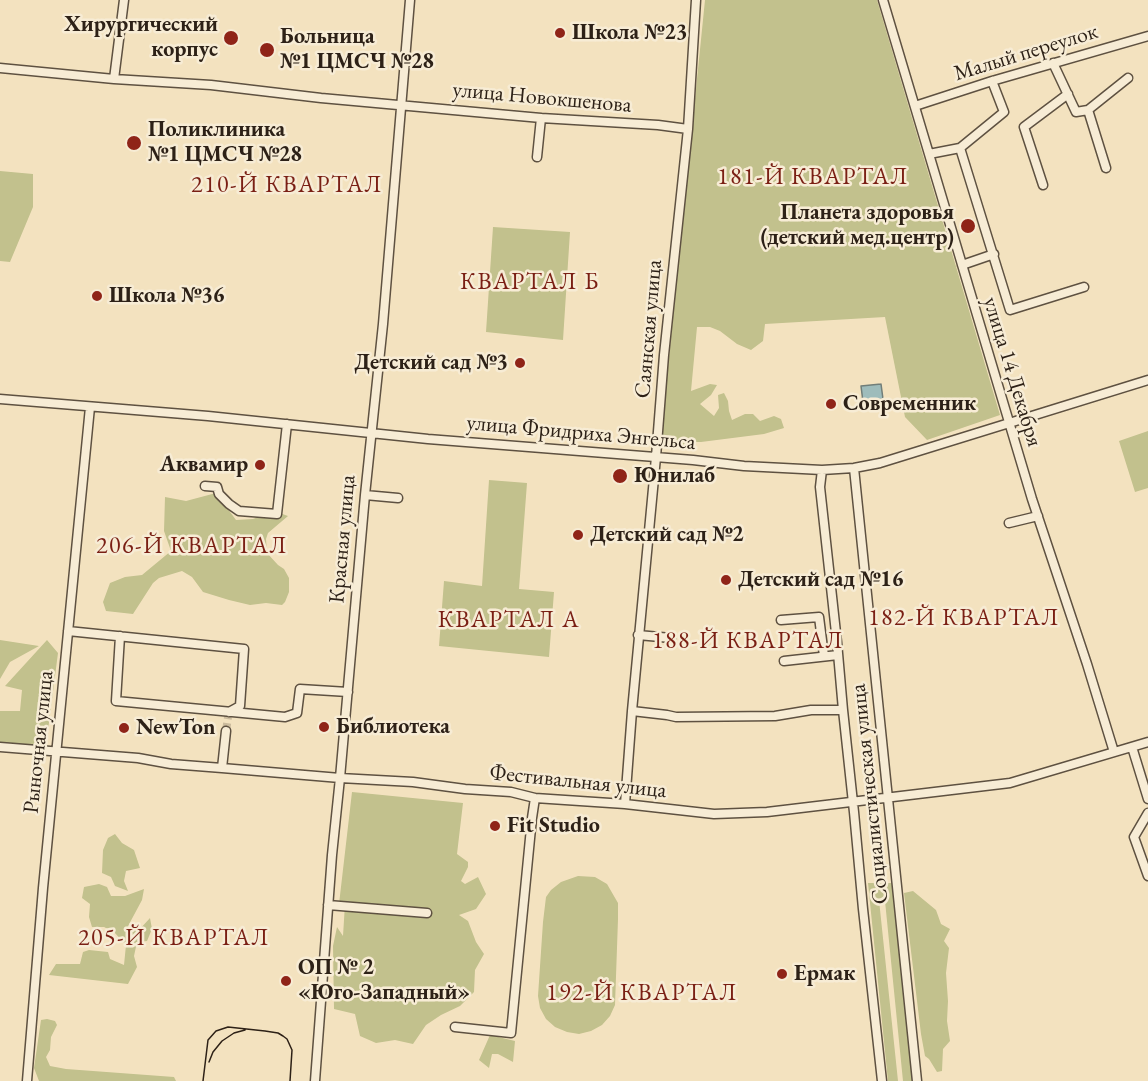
<!DOCTYPE html>
<html>
<head>
<meta charset="utf-8">
<style>
  body { margin:0 }
  canvas { display:block; background:#f3e2bf }
</style>
</head>
<body>
<canvas width="1148" height="1081"></canvas>
<script>
const c = document.querySelector('canvas').getContext('2d');
c.lineJoin = 'round';
function paint(path, color) { c.fillStyle = color; c.fill(path, 'evenodd'); }
const poly = rows => new Path2D(rows.map(r => 'M' + r).join(''));
function strokePath(path, color, width, dash) { c.strokeStyle = color; c.lineWidth = width; c.lineCap = dash ? 'butt' : 'round'; c.setLineDash(dash || []); c.stroke(path); }
function write(font, color, halo, rows, align = 'center') {
  c.font = font + ' "EB Garamond",serif'; c.lineWidth = 5; c.setLineDash([]); c.textBaseline = 'middle'; c.strokeStyle = halo; c.fillStyle = color; for (const [text, x, y, turn = 0] of rows) {
    c.save(); c.translate(x, y); c.rotate((+turn || 0) * Math.PI / 180); c.textAlign = isNaN(turn) ? turn : align; if (halo) c.strokeText(text, 0, 0); c.fillText(text, 0, 0); c.restore();
  }
}
paint(poly([
  [705,0,877,0,1000,415,927,440,905,417,885,317,765,324,763,341,751,350,737,344,720,331,710,327,697,327,691,391,710,384,717,385,711,395,700,404,714,416,719,408,718,395,724,393,728,401,729,411,732,420,745,414,753,414,760,421,774,416,781,419,784,428,764,434,701,442,686,442,686,445,660,445],
  [0,171,33,174,33,207,10,262,0,261],
  [493,227,570,232,563,340,486,332],
  [1148,431,1148,488,1135,492,1119,441],
  [489,480,527,483,519,589,554,592,549,657,439,646,444,581,482,586],
  [216,493,236,520,253,519,274,511,288,516,268,533,266,539,267,553,278,565,284,569,289,578,289,592,285,602,282,605,266,603,250,605,229,600,203,592,192,577,182,571,159,578,153,583,133,614,106,611,103,602,110,583,125,577,142,575,171,551,164,531,165,497,186,501],
  [0,640,39,646,10,662,0,679],
  [47,640,58,653,47,738,34,747,0,745,0,711,20,711,22,690,5,686],
  [352,792,463,803,457,854,468,862,468,867,461,881,465,884,478,877,486,894,476,909,459,915,468,921,476,942,484,954,475,970,474,992,460,1006,441,1015,426,1025,413,1044,395,1040,376,1043,360,1036,355,1014,334,1009,333,946,337,927,343,936,345,904,339,904],
  [115,834,122,843,134,850,140,868,126,871,124,881,128,891,115,886,111,877,102,873,103,850,108,838],
  [578,876,595,877,607,884,618,903,618,919,615,1005,610,1016,602,1025,591,1031,579,1034,567,1032,555,1027,546,1019,540,1008,538,996,543,922,546,897,551,890,561,882],
  [868,883,893,883,915,1081,903,1081,885,901,879,900,898,1081,888,1081],
  [99,884,107,887,111,896,125,896,144,889,142,900,127,928,139,930,150,918,152,929,147,941,137,942,134,956,137,967,128,984,49,975,56,964,80,964,83,952,89,950,108,952,110,959,124,965,126,945,114,932,104,927,92,927,89,917,90,904,82,898,84,887],
  [913,891,936,910,941,924,950,929,944,941,949,948,946,973,948,1001,947,1021,950,1041,943,1049,942,1071,937,1072,929,1059,925,1056,921,1034,904,893],
  [47,1019,55,1021,57,1025,51,1037,50,1050,46,1057,50,1066,66,1069,174,1077,176,1081,39,1081,34,1068,41,1020],
  [490,1035,515,1041,513,1062,498,1054,492,1054,489,1068,479,1060]
]), '#c2c18d');
const water = poly([
  [881,384,883,399,863,402,861,386,881,384]
]);
paint(water, '#9ebcbb');
strokePath(water, '#717e79', 1.5);
strokePath(poly([
  [226,731,228,717]
]), '#cbbb9d', 8, [8, 4]);
const minor = poly([
  [883,0,1032,499,1087,664,1114,752],
  [1053,63,1076,112,1088,110,1128,78],
  [0,68,114,79,211,85,321,98,541,118,658,125,688,129],
  [114,79,124,0],
  [915,106,992,81,1148,36],
  [1088,110,1106,168],
  [960,148,1010,310,1084,287],
  [929,154,960,148,1004,112,992,81],
  [537,157,541,118],
  [1043,185,1024,127,1068,94],
  [962,265,994,254],
  [0,399,208,416,428,439,693,460,744,466,822,470,854,468,880,463,1148,380],
  [854,468,917,1081],
  [822,470,820,487,837,642,843,710,854,812,863,909,882,1081],
  [205,486,217,487,219,494,229,504,239,511,277,514,287,424],
  [365,495,398,498],
  [1009,523,1038,516],
  [781,620,819,617,824,656],
  [68,631,244,649,240,706,229,712],
  [638,635,671,638],
  [120,636,116,701,285,717,297,713,300,689,348,692],
  [784,661,838,655],
  [632,711,667,715,676,717,775,716,811,710,843,710],
  [0,747,138,758,171,764,222,768,340,778,413,782,465,789,511,792,535,798,625,804,714,814,767,812,1010,783,1148,742],
  [1132,747,1148,799],
  [222,768,226,731],
  [625,804,632,711,656,457,664,355,688,129,696,0],
  [1148,813,1134,837,1148,876],
  [328,905,427,913],
  [455,1027,511,1033,532,818,535,798],
  [27,1081,43,888,90,407],
  [315,1081,332,855,340,778,365,495,383,324,410,0]
]);
strokePath(minor, '#5e5141', 11);
strokePath(minor, '#f7ecd5', 8);
strokePath(poly([
  [209,1062,213,1052,222,1041,234,1033,245,1030],
  [203,1081,208,1040,216,1031,228,1027,265,1031,278,1033,283,1036,287,1039,292,1050,290,1081]
]), '#2d2117', 1.5);
for (const [x, y, r, color] of [
  [560,33,6,"#8f2418"],
  [231,38,8,"#8f2418"],
  [267,50,8,"#8f2418"],
  [134,143,8,"#8f2418"],
  [968,226,8,"#8f2418"],
  [97,296,6,"#8f2418"],
  [520,363,6,"#8f2418"],
  [831,404,6,"#8f2418"],
  [260,465,6,"#8f2418"],
  [620,476,8,"#8f2418"],
  [578,535,6,"#8f2418"],
  [726,580,6,"#8f2418"],
  [324,727,6,"#8f2418"],
  [124,728,6,"#8f2418"],
  [495,826,6,"#8f2418"],
  [782,974,6,"#8f2418"],
  [286,981,6,"#8f2418"]
]) { const dot = new Path2D(); dot.arc(x, y, r, 0, 2 * Math.PI); c.fillStyle = color; c.fill(dot); strokePath(dot, '#f7ecd5', 2); }
write('bold 22px', '#2d2117', '#f7ecd5', [
  ["Хирургический",218,25,"right"],
  ["корпус",218,50,"right"],
  ["Школа №23",572,33],
  ["Больница",280,37],
  ["№1 ЦМСЧ №28",280,62],
  ["Поликлиника",148,130],
  ["№1 ЦМСЧ №28",148,155],
  ["Планета здоровья",954,213,"right"],
  ["(детский мед.центр)",954,238,"right"],
  ["Школа №36",109,296],
  ["Детский сад №3",508,363,"right"],
  ["Современник",843,404],
  ["Аквамир",248,465,"right"],
  ["Юнилаб",634,476],
  ["Детский сад №2",590,535],
  ["Детский сад №16",738,580],
  ["Библиотека",336,727],
  ["NewTon",136,728],
  ["Fit Studio",507,826],
  ["ОП № 2",298,968],
  ["«Юго-Западный»",298,993],
  ["Ермак",794,974]
], 'left');
write('22px', '#2d2117', '#f7ecd5', [
  ["Малый переулок",1026,53,-17],
  ["улица Новокшенова",542,98,5],
  ["Саянская улица",649,329,-85],
  ["улица 14 Декабря",1012,372,73],
  ["улица Фридриха Энгельса",581,433,5],
  ["Красная улица",343,539,-85],
  ["Рыночная улица",39,742,-84],
  ["Фестивальная улица",578,782,6],
  ["Социалистическая улица",870,794,-96]
]);
c.letterSpacing = '1.5px';
write('24px', '#7a1f14', '#f7ecd5', [
  ["181-Й КВАРТАЛ",813,177],
  ["210-Й КВАРТАЛ",287,185],
  ["КВАРТАЛ Б",530,282],
  ["206-Й КВАРТАЛ",192,546],
  ["182-Й КВАРТАЛ",964,618],
  ["КВАРТАЛ А",509,620],
  ["188-Й КВАРТАЛ",748,641],
  ["205-Й КВАРТАЛ",174,938],
  ["192-Й КВАРТАЛ",642,993]
]);
c.letterSpacing = '0px';
</script>
</body>
</html>
